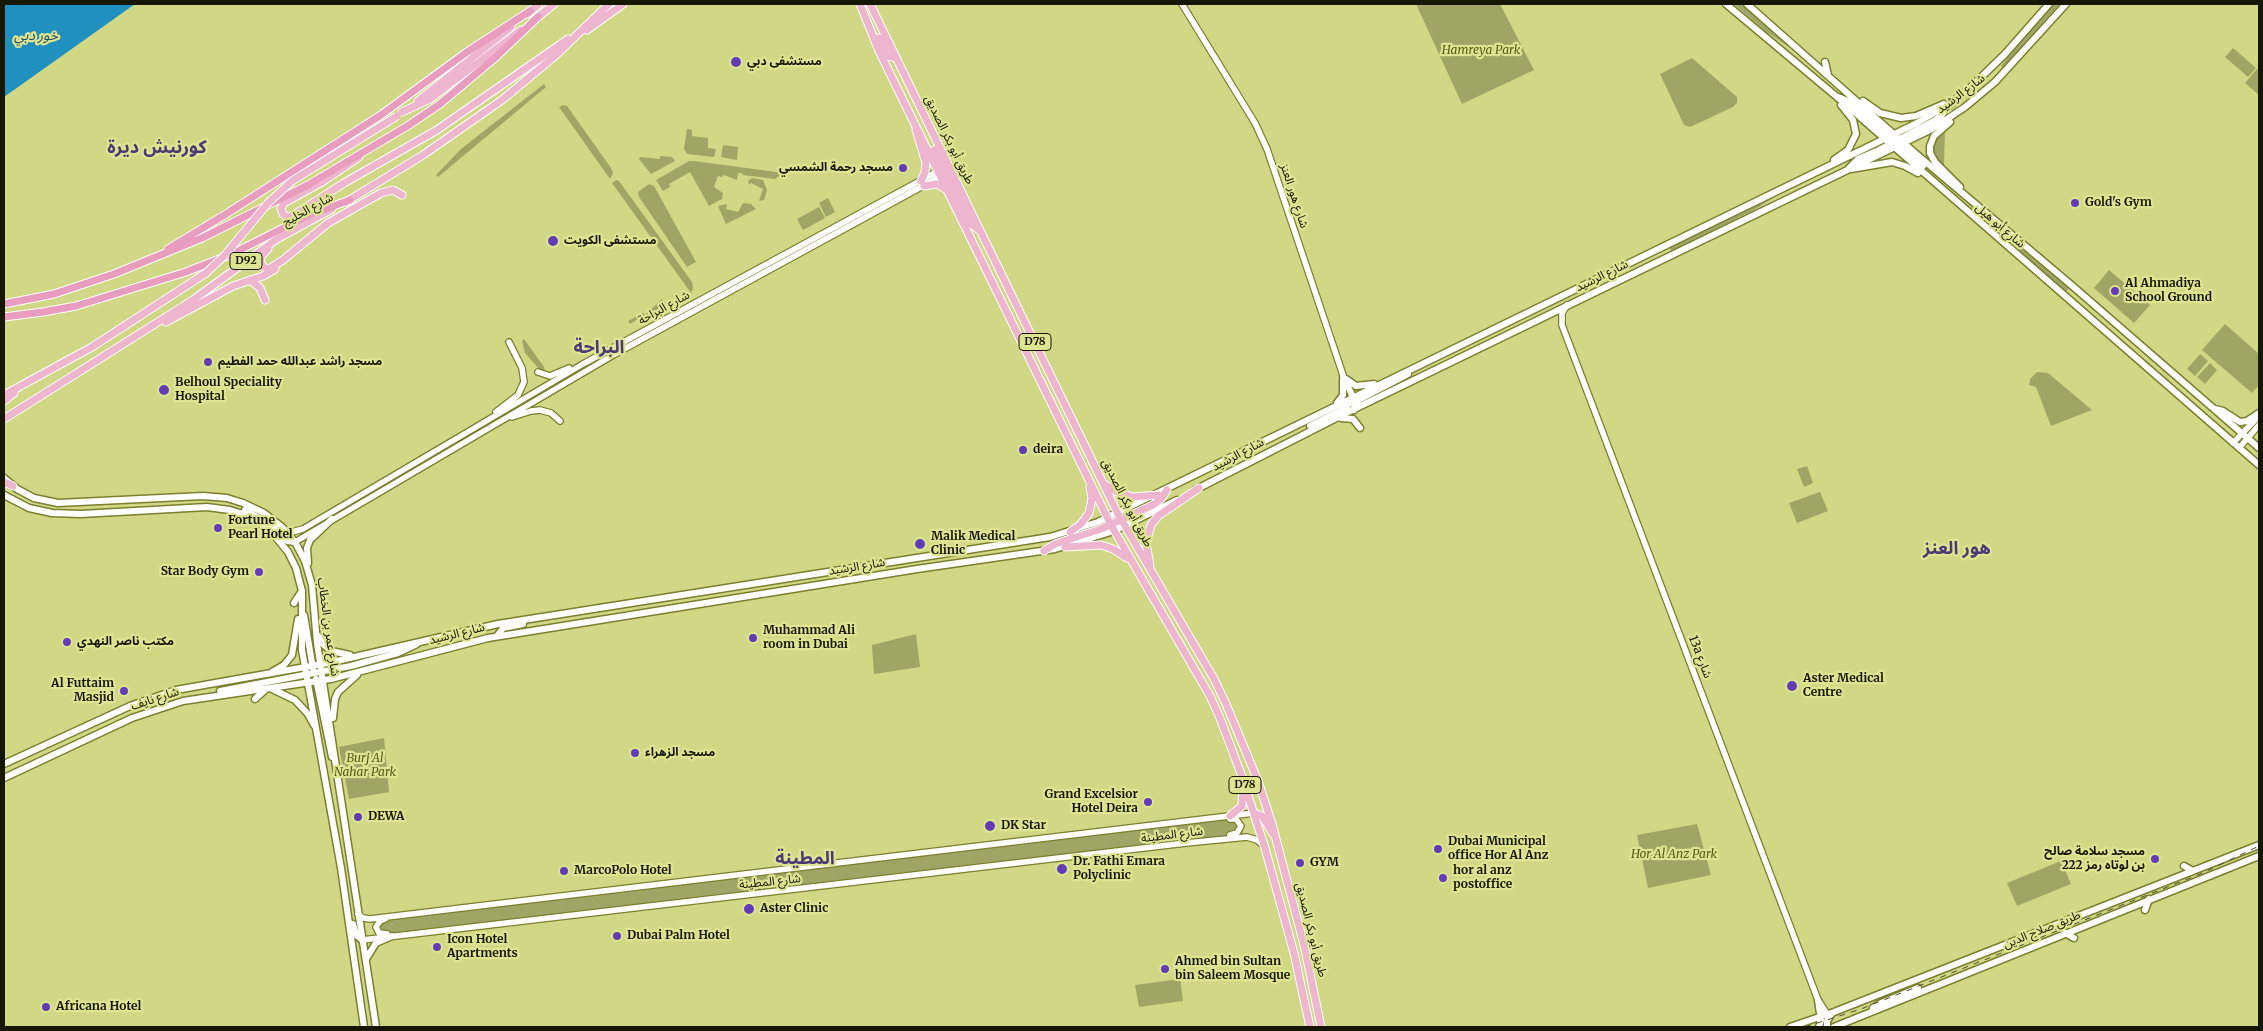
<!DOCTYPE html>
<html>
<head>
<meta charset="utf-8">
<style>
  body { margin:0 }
  #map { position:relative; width:2263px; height:1031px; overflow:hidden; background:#d0d885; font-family:Merriweather,serif }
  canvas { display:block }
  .frame { position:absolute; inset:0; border:5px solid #151700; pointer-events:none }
</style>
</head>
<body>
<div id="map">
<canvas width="2263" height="1031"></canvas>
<div class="frame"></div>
</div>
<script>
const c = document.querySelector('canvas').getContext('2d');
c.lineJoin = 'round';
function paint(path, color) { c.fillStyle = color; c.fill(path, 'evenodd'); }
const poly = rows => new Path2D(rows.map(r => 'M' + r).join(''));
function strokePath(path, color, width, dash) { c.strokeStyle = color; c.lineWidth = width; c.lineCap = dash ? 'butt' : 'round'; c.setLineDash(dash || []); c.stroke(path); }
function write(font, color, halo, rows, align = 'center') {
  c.font = font + ' Merriweather,"Noto Sans Arabic",serif'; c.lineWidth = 4.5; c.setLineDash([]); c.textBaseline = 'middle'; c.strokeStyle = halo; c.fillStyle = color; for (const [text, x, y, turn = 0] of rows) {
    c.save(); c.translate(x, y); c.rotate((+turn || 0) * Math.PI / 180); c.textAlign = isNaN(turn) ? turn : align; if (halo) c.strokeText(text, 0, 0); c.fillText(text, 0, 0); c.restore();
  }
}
paint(poly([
  [1416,4,1500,4,1534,70,1462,104],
  [1734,4,1741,4,1801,55,1768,33],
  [2053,4,2060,4,2003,68,2001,66,2026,34],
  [2233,48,2256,68,2248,77,2225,57],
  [1692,58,1737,97,1737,103,1733,107,1690,127,1684,125,1660,74],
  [2257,69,2259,71,2259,95,2245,83],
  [544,84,546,87,438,177,436,175,461,149],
  [563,105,567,106,611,168,613,173,610,179,559,107],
  [687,129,692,130,692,136,708,138,708,148,716,149,714,157,687,154,684,149],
  [1945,129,1944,165,1942,166,1934,156,1933,146,1937,136],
  [723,145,738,147,737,160,721,157],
  [660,156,672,157,675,161,651,174,639,159,640,157,660,159],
  [689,161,694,161,783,173,775,179,743,175,742,173,738,173,737,180,724,175,722,177,718,176,714,187,723,193,722,199,709,206,690,172,669,184,670,187,663,191,656,180],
  [752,178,763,180,767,190,764,200,759,201,763,189,751,183,749,185,748,181],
  [616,180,619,181,692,282,693,288,691,293,612,183],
  [649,184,654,186,696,262,687,267,639,197,638,192],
  [1775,197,1752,211,1671,251,1669,247],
  [828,198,835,212,826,217,819,203],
  [743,203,751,204,756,209,726,224,718,206,727,204,726,209,738,212],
  [819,207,825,218,803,230,797,219],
  [2008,238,2069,288,2066,292,2006,240],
  [2109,270,2150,305,2134,323,2094,288],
  [662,299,668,306,645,317,641,317,630,324,628,321,643,313,645,315],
  [2225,324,2259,354,2259,385,2252,393,2202,350],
  [524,339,544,367,545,371,540,370,525,353,522,341],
  [2200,354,2208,361,2195,376,2187,369],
  [2210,363,2217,370,2205,384,2197,377],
  [2037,372,2048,373,2092,410,2051,426,2036,387,2029,385,2030,379],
  [1807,466,1813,483,1804,487,1797,469],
  [1820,492,1828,511,1797,523,1789,503],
  [916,634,920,667,874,674,872,645],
  [384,738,389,792,349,799,339,747],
  [1239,816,1243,834,379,938,377,920],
  [1697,824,1711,875,1648,888,1637,835],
  [2061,861,2071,884,2017,906,2007,883],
  [1180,979,1183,1001,1139,1007,1135,985]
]), '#9fa565');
paint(poly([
  [4,4,135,4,4,97]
]), '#2090c1');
const tertiary = poly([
  [1182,4,1255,123,1267,149,1344,378],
  [1567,305,1562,313,1562,325,1818,1000,1827,1014],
  [538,372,550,376,569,368],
  [496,412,518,395,524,382,522,368,509,342],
  [512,417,531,411,540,410,551,413,560,421],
  [2233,443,2259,416],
  [2239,448,2259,425],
  [288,533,303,529,583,364,940,170],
  [295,542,615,354,943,175],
  [1230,819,1236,819,1241,826,1237,833,1230,835],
  [358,914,363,918,370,919,1254,813],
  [385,919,380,921,376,927,379,933,387,934],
  [362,940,1186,843,1247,837,1257,840,1264,846]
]);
const secondary = poly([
  [1726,4,1837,97,2259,465],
  [1747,4,1915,153,2069,283,2259,448],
  [1825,62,1828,75],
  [1838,97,1853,103,1923,166],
  [1863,101,1880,113,1901,118,1916,116,1944,104],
  [1950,122,1934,136,1930,146,1930,153,1935,162,1960,187],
  [1834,160,1848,150,1856,134,1853,120,1841,105],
  [1849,168,1858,159,1879,150,1934,121,1941,116,1949,105],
  [1851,169,1892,162,1905,166,1918,173],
  [1346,379,1356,386,1374,384],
  [1337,403,1343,395,1343,380],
  [2215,409,2223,411,2240,422,2247,421,2259,413],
  [1354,410,1355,403,1360,399,1408,374],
  [1341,418,1353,419,1360,428],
  [1310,426,1344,409,1351,402,1352,395,1343,376],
  [4,478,17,489,34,498,58,503,203,496,227,498,243,503,264,513,282,527,295,542,305,561,312,585,317,643,376,1027],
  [1195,490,1346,413,1932,129,1965,107,1995,82,2066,4],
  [4,495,29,508,52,513,81,514,207,507,230,510,243,514,261,524,274,535,288,552,296,568,302,591,302,650,341,868,364,1027],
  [245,510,271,525,287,541,295,542],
  [241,521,243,514],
  [308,563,307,548,310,540,332,519],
  [294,603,302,591],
  [304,615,313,669],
  [318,636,324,645,331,651,350,655],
  [497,636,503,628,523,624],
  [272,672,284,665,292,655,298,619],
  [316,679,332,757],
  [272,689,295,700,308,714,314,725],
  [220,691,351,666,398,653,417,644],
  [255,699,265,690],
  [333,718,335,699,338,692,357,675],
  [4,764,130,706,176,690,328,663,498,624,1050,537,1098,522,1917,123,1950,104,1971,87,2005,54,2049,4],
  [4,778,132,718,183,701,331,679,488,638,917,569,1055,549,1114,531,1177,500],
  [2184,866,2193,871],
  [2145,910,2149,899],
  [353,924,356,935,362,940],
  [2065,933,2074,938],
  [366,959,376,943,392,936],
  [1818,1000,1821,1020,1819,1027],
  [1873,1008,1879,1004,1918,988],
  [1790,1027,1834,1012,2259,845],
  [1827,1027,1827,1021,1832,1013],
  [1834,1027,2259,856]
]);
const primary = poly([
  [860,4,879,51,1111,525,1210,696,1220,718,1241,774,1265,848,1294,953,1310,1027],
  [870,4,1118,514,1214,679,1226,704,1258,781,1272,824,1304,945,1321,1027],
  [527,14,539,4],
  [533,21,554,4],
  [587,30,623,4],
  [879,38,888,56,892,57,894,54],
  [418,101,511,27],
  [402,112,430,99,521,30],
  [916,130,926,163,925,172,921,181],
  [934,150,943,168,951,170],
  [359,157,322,182,284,203,281,208,283,214,287,217,294,215,344,183,437,130,568,39],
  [939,171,945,174,971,224,979,230],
  [924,186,937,184,947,190],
  [346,202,423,155,502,100,556,55,609,4],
  [268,249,262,255,260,261,263,267,269,269,283,260,328,223,381,193,393,190,402,195],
  [250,280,260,288,265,300],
  [166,322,233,286,263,276,275,269],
  [4,395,92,347],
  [4,401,14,393],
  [4,419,193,300,277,239,332,209],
  [4,482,13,486],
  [1104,484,1117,492,1133,497,1158,495],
  [1070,532,1081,524,1089,513,1092,499,1090,487],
  [1065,547,1101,545,1113,549,1127,558],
  [1044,551,1055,544,1101,529,1153,505,1161,499,1167,490],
  [1150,565,1146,543,1151,525,1158,516,1199,488],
  [1254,813,1262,816,1273,834],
  [1230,816,1242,806,1243,787]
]);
const trunk = poly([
  [168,249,226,214,381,115,467,52,530,11],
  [4,304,54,294,114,274,202,238,308,185,409,125,440,104,497,56,538,17],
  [4,317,43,312,76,306,186,272,232,254,309,215,350,200]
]);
strokePath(tertiary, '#7a802d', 8);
strokePath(secondary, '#7a802d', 9);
strokePath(primary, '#fff', 9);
strokePath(trunk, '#fff', 9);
strokePath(tertiary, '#fff', 5.5);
strokePath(secondary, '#fff', 6);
strokePath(primary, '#eeb5ce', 7);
strokePath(trunk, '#e89cbe', 7);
strokePath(poly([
  [1805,1027,1861,1009,2205,872,2259,846]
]), '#4d5028', 1, [6, 6]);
const primaryBridge = poly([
  [92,347,206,273,225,255,268,203,292,181,397,116]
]);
strokePath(primaryBridge, '#fff', 9, []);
strokePath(primaryBridge, '#eeb5ce', 7);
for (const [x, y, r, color] of [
  [736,62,6,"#633cb5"],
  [903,168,5,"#633cb5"],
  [2075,203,5,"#633cb5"],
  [553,241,6,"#633cb5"],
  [2115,291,5,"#633cb5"],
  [208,362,5,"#633cb5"],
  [164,390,6,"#633cb5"],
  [1023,450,5,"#633cb5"],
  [218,528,5,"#633cb5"],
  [920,544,6,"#633cb5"],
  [259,572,5,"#633cb5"],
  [753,638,5,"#633cb5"],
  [67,642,5,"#633cb5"],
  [1792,686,6,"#633cb5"],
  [124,691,5,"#633cb5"],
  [635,753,5,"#633cb5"],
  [1148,802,5,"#633cb5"],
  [358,817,5,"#633cb5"],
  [990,826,6,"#633cb5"],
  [1438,849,5,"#633cb5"],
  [2155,859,5,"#633cb5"],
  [1300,863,5,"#633cb5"],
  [1062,869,6,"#633cb5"],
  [564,871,5,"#633cb5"],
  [1443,878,5,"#633cb5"],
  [749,909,6,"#633cb5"],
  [617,936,5,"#633cb5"],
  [437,947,5,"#633cb5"],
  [1165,969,5,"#633cb5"],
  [46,1007,5,"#633cb5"]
]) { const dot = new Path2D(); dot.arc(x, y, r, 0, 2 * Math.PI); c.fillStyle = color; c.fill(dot); strokePath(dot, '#dde592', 2); }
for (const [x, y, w] of [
  [246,261,32],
  [1035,342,32],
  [1245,785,32]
]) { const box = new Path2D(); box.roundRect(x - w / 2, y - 8.5, w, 17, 4); c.fillStyle = '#dde592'; c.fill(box); strokePath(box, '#151700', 1); }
write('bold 11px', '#151700', null, [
  ["D92",246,261],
  ["D78",1035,342],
  ["D78",1245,785]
]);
write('italic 12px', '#565b16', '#dde592', [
  ["Hamreya Park",1481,51],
  ["Burj Al",365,759],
  ["Nahar Park",365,773],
  ["Hor Al Anz Park",1674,855]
]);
write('bold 12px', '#151700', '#dde592', [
  ["مستشفى دبي",747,62],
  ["مسجد رحمة الشمسي",893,168,"right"],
  ["Gold's Gym",2085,203],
  ["مستشفى الكويت",564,241],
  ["Al Ahmadiya",2125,284],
  ["School Ground",2125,298],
  ["مسجد راشد عبدالله حمد الفطيم",218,362],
  ["Belhoul Speciality",175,383],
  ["Hospital",175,397],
  ["deira",1033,450],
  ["Fortune",228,521],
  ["Pearl Hotel",228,535],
  ["Malik Medical",931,537],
  ["Clinic",931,551],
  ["Star Body Gym",249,572,"right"],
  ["Muhammad Ali",763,631],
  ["room in Dubai",763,645],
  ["مكتب ناصر النهدي",77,642],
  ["Aster Medical",1803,679],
  ["Centre",1803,693],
  ["Al Futtaim",114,684,"right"],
  ["Masjid",114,698,"right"],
  ["مسجد الزهراء",645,753],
  ["Grand Excelsior",1138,795,"right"],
  ["Hotel Deira",1138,809,"right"],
  ["DEWA",368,817],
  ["DK Star",1001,826],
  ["Dubai Municipal",1448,842],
  ["office Hor Al Anz",1448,856],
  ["مسجد سلامة صالح",2145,852,"right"],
  ["بن لوتاه رمز 222",2145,866,"right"],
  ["Dr. Fathi Emara",1073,862],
  ["Polyclinic",1073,876],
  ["GYM",1310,863],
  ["MarcoPolo Hotel",574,871],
  ["hor al anz",1453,871],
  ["postoffice",1453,885],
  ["Aster Clinic",760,909],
  ["Dubai Palm Hotel",627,936],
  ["Icon Hotel",447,940],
  ["Apartments",447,954],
  ["Ahmed bin Sultan",1175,962],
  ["bin Saleem Mosque",1175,976],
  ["Africana Hotel",56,1007]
], 'left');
write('12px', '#151700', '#dde592', [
  ["شارع الرشيد",1961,94,-37],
  ["طريق أبو بكر الصديق",949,140,64],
  ["شارع هور العنز",1294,196,72],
  ["شارع الخليج",308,210,-29],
  ["شارع أبو هيل",2000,226,41],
  ["شارع الرشيد",1602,276,-26],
  ["شارع البراحة",664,308,-29],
  ["شارع الرشيد",1238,455,-28],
  ["طريق أبو بكر الصديق",1127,503,63],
  ["شارع الرشيد",857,567,-9],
  ["شارع عمر بن الخطاب",328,627,82],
  ["شارع الرشيد",457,634,-14],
  ["13a شارع",1700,657,69],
  ["شارع نايف",155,699,-18],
  ["شارع المطينة",1172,835,-7],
  ["شارع المطينة",770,882,-6],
  ["طريق أبو بكر الصديق",1311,930,76],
  ["طريق صلاح الدين",2042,930,-22]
]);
write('italic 14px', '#244e64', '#dde592', [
  ["خور دبي",36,36]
]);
write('bold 18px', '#493a76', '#dde592', [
  ["كورنيش ديرة",157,148],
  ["البراحة",599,348],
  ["هور العنز",1957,549],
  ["المطينة",805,859]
]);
</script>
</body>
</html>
